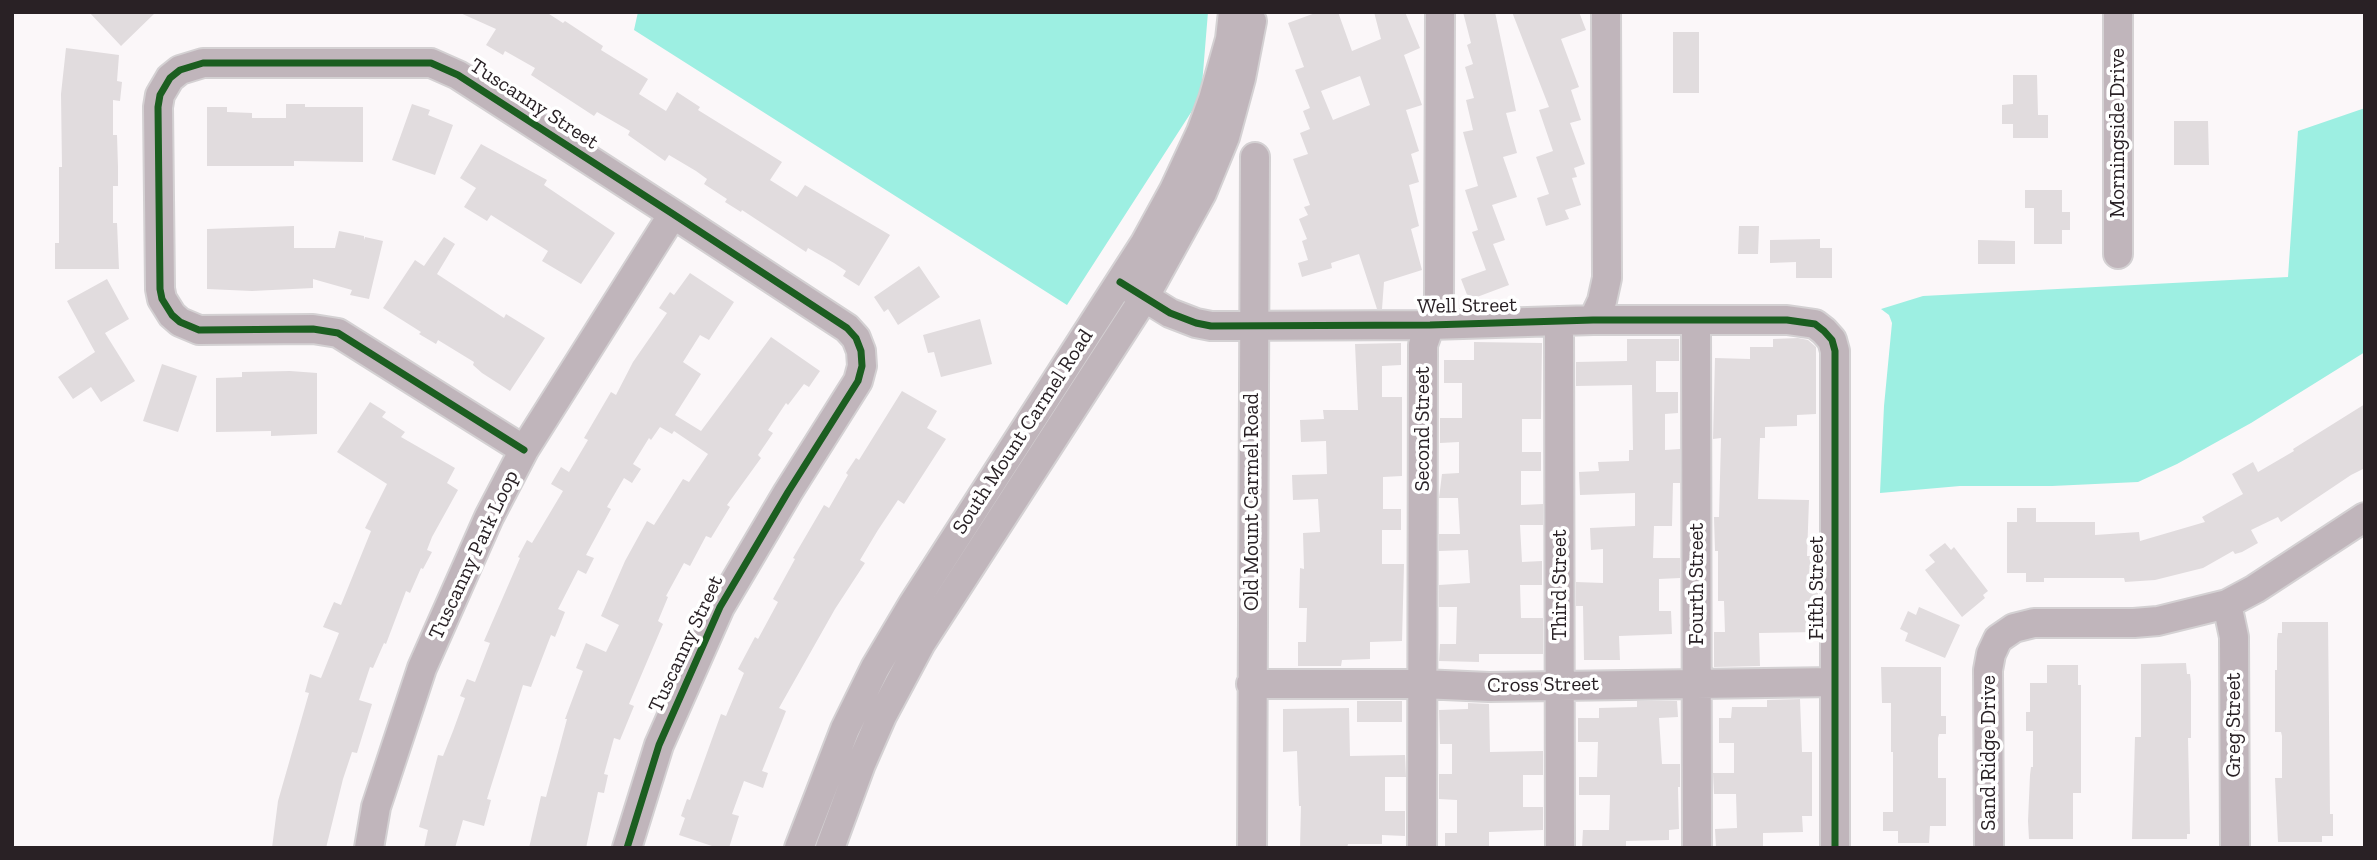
<!DOCTYPE html>
<html>
<head>
<meta charset="utf-8">
<style>
  body { margin:0 }
  #map { position:relative; width:2377px; height:860px; overflow:hidden; background:#fbf7f9; font-family:"Zilla Slab",serif }
  canvas { display:block }
  .frame { position:absolute; inset:0; border:14px solid #292125; pointer-events:none }
</style>
</head>
<body>
<div id="map">
<canvas width="2377" height="860"></canvas>
<div class="frame"></div>
</div>
<script>
const c = document.querySelector('canvas').getContext('2d');
c.lineJoin = 'round';
function paint(path, color) { c.fillStyle = color; c.fill(path, 'evenodd'); }
const poly = rows => new Path2D(rows.map(r => 'M' + r).join(''));
function strokePath(path, color, width, dash) { c.strokeStyle = color; c.lineWidth = width; c.lineCap = dash ? 'butt' : 'round'; c.setLineDash(dash || []); c.stroke(path); }
function write(font, color, halo, rows, align = 'center') {
  c.font = font + ' "Zilla Slab",serif'; c.lineWidth = 7; c.setLineDash([]); c.textBaseline = 'middle'; c.strokeStyle = halo; c.fillStyle = color; for (const [text, x, y, turn = 0] of rows) {
    c.save(); c.translate(x, y); c.rotate((+turn || 0) * Math.PI / 180); c.textAlign = isNaN(turn) ? turn : align; if (halo) c.strokeText(text, 0, 0); c.fillText(text, 0, 0); c.restore();
  }
}
paint(poly([
  [638,12,1208,12,1201,97,1067,305,634,30],
  [2365,108,2365,352,2251,423,2177,464,2138,482,2052,486,1960,486,1880,493,1884,406,1892,323,1889,315,1881,309,1923,296,2288,277,2298,131]
]), '#9defe2');
paint(poly([
  [89,12,156,12,121,46],
  [458,12,546,12,563,23,565,21,603,46,601,50,648,79,639,94,666,111,677,92,700,107,698,110,782,162,770,180,797,197,805,185,890,235,859,286,843,276,846,271,834,263,808,248,806,252,742,210,741,212,725,202,727,199,704,184,707,179,696,171,669,155,665,161,628,135,630,131,597,112,594,116,531,75,535,68,505,51,503,55,486,45,496,29],
  [1318,12,1338,12,1352,51,1381,39,1374,12,1405,12,1420,48,1404,55,1422,105,1406,110,1419,151,1411,154,1419,182,1409,185,1419,226,1411,229,1422,270,1384,282,1382,309,1377,309,1359,254,1331,263,1332,268,1302,277,1298,263,1308,260,1302,241,1307,239,1299,219,1308,215,1304,207,1310,205,1293,159,1308,154,1300,133,1310,129,1303,111,1310,108,1295,70,1304,67,1288,23],
  [1360,76,1370,105,1333,120,1321,91],
  [1463,12,1495,12,1516,111,1506,113,1517,153,1503,157,1517,197,1492,205,1505,240,1493,244,1509,285,1469,300,1461,279,1486,270,1472,232,1478,230,1465,190,1478,186,1463,132,1473,130,1466,100,1474,98,1465,67,1473,64,1467,45,1471,43],
  [1512,12,1579,12,1586,30,1561,39,1579,87,1571,90,1581,120,1570,123,1585,164,1574,168,1577,177,1572,178,1581,205,1565,210,1569,219,1546,226,1537,198,1549,194,1536,157,1553,151,1539,110,1549,107],
  [1673,32,1699,32,1699,93,1673,93],
  [66,48,119,55,117,81,122,82,120,101,113,100,113,135,117,135,118,167,118,186,113,186,113,223,117,223,119,269,55,269,55,243,59,243,59,167,62,167,61,94],
  [2013,75,2037,75,2038,115,2048,115,2048,138,2013,138,2013,124,2002,124,2002,105,2013,104],
  [286,104,305,104,305,107,363,107,363,162,294,161,294,166,207,166,207,107,227,107,227,112,252,113,252,118,286,118],
  [412,104,430,110,428,115,453,125,435,175,392,160],
  [2174,121,2208,121,2209,165,2174,165],
  [481,144,547,180,544,185,615,233,581,284,542,261,548,251,491,215,487,221,464,207,476,188,460,178],
  [2025,190,2062,190,2062,212,2070,212,2070,230,2062,230,2062,244,2034,244,2034,208,2025,208],
  [294,226,294,248,335,248,339,231,364,236,364,240,365,237,383,241,369,299,350,295,352,290,313,279,313,288,252,291,207,289,207,229],
  [1739,226,1759,226,1758,254,1738,254],
  [444,237,455,244,437,274,504,318,506,314,545,338,510,391,482,373,473,365,474,362,438,340,436,344,419,334,421,332,383,308,415,260,424,266],
  [1820,239,1820,248,1832,248,1832,278,1796,278,1796,262,1770,263,1770,240],
  [1978,240,2015,241,2015,264,1978,264],
  [919,266,940,297,898,325,888,309,884,312,874,297],
  [690,273,734,302,709,340,700,335,683,362,701,374,675,415,701,431,771,337,820,371,809,387,804,384,788,405,786,403,768,430,773,433,758,455,761,458,727,505,730,507,711,538,706,536,690,566,684,563,666,596,668,597,658,621,663,624,629,704,634,706,620,740,614,738,604,774,608,775,604,793,598,792,586,848,529,848,541,796,546,797,567,719,565,719,583,671,576,668,586,643,606,652,619,625,601,616,625,561,647,521,654,525,683,479,689,482,708,454,674,431,672,434,660,427,651,440,649,438,633,464,641,469,632,483,624,478,607,507,611,509,586,555,594,558,586,574,578,570,558,609,565,612,555,637,551,635,531,687,523,685,487,799,491,800,484,826,463,820,455,848,424,848,428,830,419,827,438,755,443,756,453,731,465,698,460,696,467,679,475,682,490,643,484,641,520,558,518,557,527,540,532,543,563,491,551,484,561,467,569,472,588,440,584,438,601,409,611,392,616,395,633,362,667,313,659,308,670,292,674,295],
  [107,279,129,319,105,333,135,381,101,402,91,387,73,399,58,377,95,352,67,301],
  [980,319,992,364,941,377,934,352,928,353,923,335],
  [1798,338,1808,340,1816,347,1816,414,1797,415,1797,426,1765,427,1765,438,1760,438,1758,499,1809,500,1807,556,1818,556,1818,632,1759,633,1760,666,1714,667,1714,632,1725,632,1724,601,1718,601,1718,551,1715,551,1714,517,1719,517,1721,438,1713,439,1715,358,1750,359,1750,347,1773,347,1773,339],
  [1627,339,1679,339,1679,361,1656,361,1656,392,1678,392,1678,413,1665,414,1665,450,1680,449,1680,483,1673,483,1672,526,1654,526,1653,558,1680,558,1680,578,1659,579,1659,611,1671,611,1672,634,1619,636,1620,660,1584,660,1583,606,1576,606,1576,582,1603,583,1603,549,1591,550,1590,528,1635,526,1635,493,1580,495,1579,472,1599,471,1598,462,1629,461,1629,450,1633,450,1632,385,1576,386,1576,362,1627,361],
  [1474,342,1542,343,1541,419,1522,419,1522,452,1541,452,1541,471,1521,471,1521,505,1543,504,1543,525,1520,525,1522,562,1542,561,1542,585,1520,585,1521,618,1543,618,1543,654,1479,654,1479,662,1439,661,1440,644,1456,644,1457,607,1439,607,1439,585,1470,583,1468,550,1439,551,1439,534,1460,534,1458,498,1439,498,1442,474,1459,473,1459,442,1440,443,1440,418,1462,418,1462,383,1444,383,1444,360,1474,360],
  [1401,343,1401,365,1382,366,1382,397,1402,397,1402,476,1383,477,1383,509,1401,509,1401,530,1382,530,1382,564,1404,564,1402,641,1370,642,1370,659,1342,660,1341,666,1298,666,1298,642,1306,642,1307,608,1299,608,1300,568,1304,569,1303,533,1320,532,1318,499,1293,500,1292,475,1327,474,1326,441,1301,442,1300,420,1324,419,1323,410,1358,410,1355,344],
  [162,364,197,376,178,432,143,421],
  [290,371,317,373,317,434,271,436,271,431,216,432,216,378,242,377,242,372],
  [902,391,937,411,927,428,946,439,904,504,898,500,878,530,860,560,865,563,835,609,779,708,786,711,762,771,768,773,763,788,744,781,732,814,739,816,729,848,718,848,679,835,685,818,681,816,687,799,690,800,721,714,726,716,744,673,738,669,755,637,758,639,778,602,773,599,795,559,793,558,824,505,829,508,848,475,846,473,856,458,859,460],
  [370,402,386,412,382,417,405,432,401,437,455,468,447,483,458,490,432,537,427,550,432,552,423,569,421,568,410,593,406,591,386,644,384,643,373,668,370,667,359,700,372,704,357,753,352,752,343,779,326,848,272,848,278,801,309,693,305,692,310,674,321,678,339,633,323,627,334,602,341,605,371,531,365,528,387,484,337,452],
  [2365,404,2365,468,2351,475,2281,522,2278,517,2251,530,2258,543,2242,552,2235,554,2233,551,2203,568,2155,580,2125,582,2124,578,2044,578,2044,582,2026,582,2026,573,2007,573,2007,522,2017,522,2017,508,2036,508,2036,522,2095,522,2095,535,2139,532,2140,541,2205,522,2202,517,2243,494,2232,474,2253,462,2258,472,2294,451,2293,449],
  [1945,543,1951,550,1954,547,1988,591,1983,595,1985,598,1962,617,1925,570,1935,562,1929,555],
  [1919,607,1960,625,1945,658,1905,641,1908,633,1900,629,1908,611,1916,615],
  [2282,622,2328,622,2330,814,2333,814,2333,836,2322,836,2322,842,2278,842,2275,778,2282,778,2282,736,2281,732,2275,732,2275,670,2277,670,2277,640,2278,633,2282,633],
  [2186,663,2187,674,2190,674,2191,682,2191,738,2188,738,2190,834,2187,834,2187,839,2132,839,2135,737,2141,737,2141,664],
  [2047,665,2078,665,2078,685,2081,685,2081,793,2073,793,2073,839,2029,839,2028,821,2030,775,2031,767,2033,767,2033,731,2026,731,2026,712,2030,712,2030,683,2047,683],
  [1881,667,1941,667,1941,716,1946,716,1946,734,1939,734,1938,738,1938,778,1946,778,1946,826,1930,826,1929,843,1898,843,1898,831,1883,831,1883,812,1893,812,1893,752,1891,752,1891,703,1882,703],
  [1800,699,1802,752,1812,752,1812,816,1802,816,1803,832,1763,833,1763,848,1716,848,1715,829,1737,828,1736,794,1714,794,1713,773,1734,773,1734,743,1719,743,1719,718,1731,718,1732,707,1767,707,1767,700],
  [1357,701,1402,701,1402,722,1357,722],
  [1637,701,1677,701,1678,717,1659,718,1662,764,1680,764,1680,787,1678,787,1679,829,1669,830,1669,840,1626,841,1626,848,1582,848,1583,830,1609,830,1610,795,1579,795,1579,777,1597,777,1598,742,1578,742,1578,718,1599,718,1599,708,1637,707],
  [1468,703,1489,704,1490,752,1543,751,1543,775,1523,775,1523,807,1543,807,1543,830,1489,832,1489,848,1445,848,1445,833,1457,833,1457,800,1439,799,1439,774,1452,774,1452,744,1440,744,1439,710,1468,709],
  [1349,708,1350,756,1405,755,1406,777,1385,777,1385,811,1405,811,1405,836,1382,835,1382,844,1348,844,1347,848,1300,848,1301,806,1299,806,1297,751,1283,752,1283,709]
]), '#e1dcde');
const minor = poly([
  [2118,12,2118,254],
  [1120,282,1170,313,1196,323,1211,326,1430,325,1593,320,1787,320,1815,324,1824,331,1832,340,1835,351,1835,848],
  [1593,320,1602,301,1607,278,1606,12],
  [1696,320,1697,848],
  [1559,321,1560,848],
  [524,450,338,333,313,329,199,330,180,322,172,315,162,299,160,289,158,107,160,95,170,78,180,70,203,63,431,63,458,75,673,214,847,328,856,338,861,351,862,366,858,381,788,492,720,607,659,745,627,848],
  [2227,604,2234,637,2235,848],
  [1251,684,1422,684,1489,687,1835,682],
  [369,848,376,807,422,668,489,517,524,450,673,214],
  [799,848,845,729,875,668,913,604,1145,243,1174,190,1201,132,1213,99,1230,39,1233,12],
  [830,848,861,764,882,716,921,643,1144,298,1202,193,1225,137,1241,78,1252,21],
  [1252,848,1255,157],
  [1422,848,1423,345,1439,300,1440,12],
  [1989,848,1988,670,1991,654,1998,639,2014,628,2034,623,2134,623,2158,621,2227,604,2255,589,2365,517]
]);
strokePath(minor, '#d4d1d3', 32);
strokePath(minor, '#c0b5bb', 28);
strokePath(poly([
  [1120,282,1170,313,1196,323,1211,326,1430,325,1593,320,1787,320,1815,324,1824,331,1832,340,1835,351,1835,848],
  [524,450,338,333,313,329,199,330,180,322,172,315,162,299,160,289,158,107,160,95,170,78,180,70,203,63,431,63,458,75,673,214,847,328,856,338,861,351,862,366,858,381,788,492,720,607,659,745,627,848]
]), '#1b5e20', 7);
write('21px', '#292125', '#fff', [
  ["Tuscanny Street",534,104,33],
  ["Morningside Drive",2118,133,-90],
  ["Well Street",1467,306,-1],
  ["Second Street",1423,429,-90],
  ["South Mount Carmel Road",1023,432,-57],
  ["Old Mount Carmel Road",1252,502,-90],
  ["Tuscanny Park Loop",474,555,-65],
  ["Fourth Street",1697,584,-90],
  ["Third Street",1560,585,-90],
  ["Fifth Street",1817,588,-90],
  ["Tuscanny Street",686,644,-65],
  ["Cross Street",1543,685,-1],
  ["Greg Street",2234,725,-90],
  ["Sand Ridge Drive",1989,753,-90]
]);
</script>
</body>
</html>
